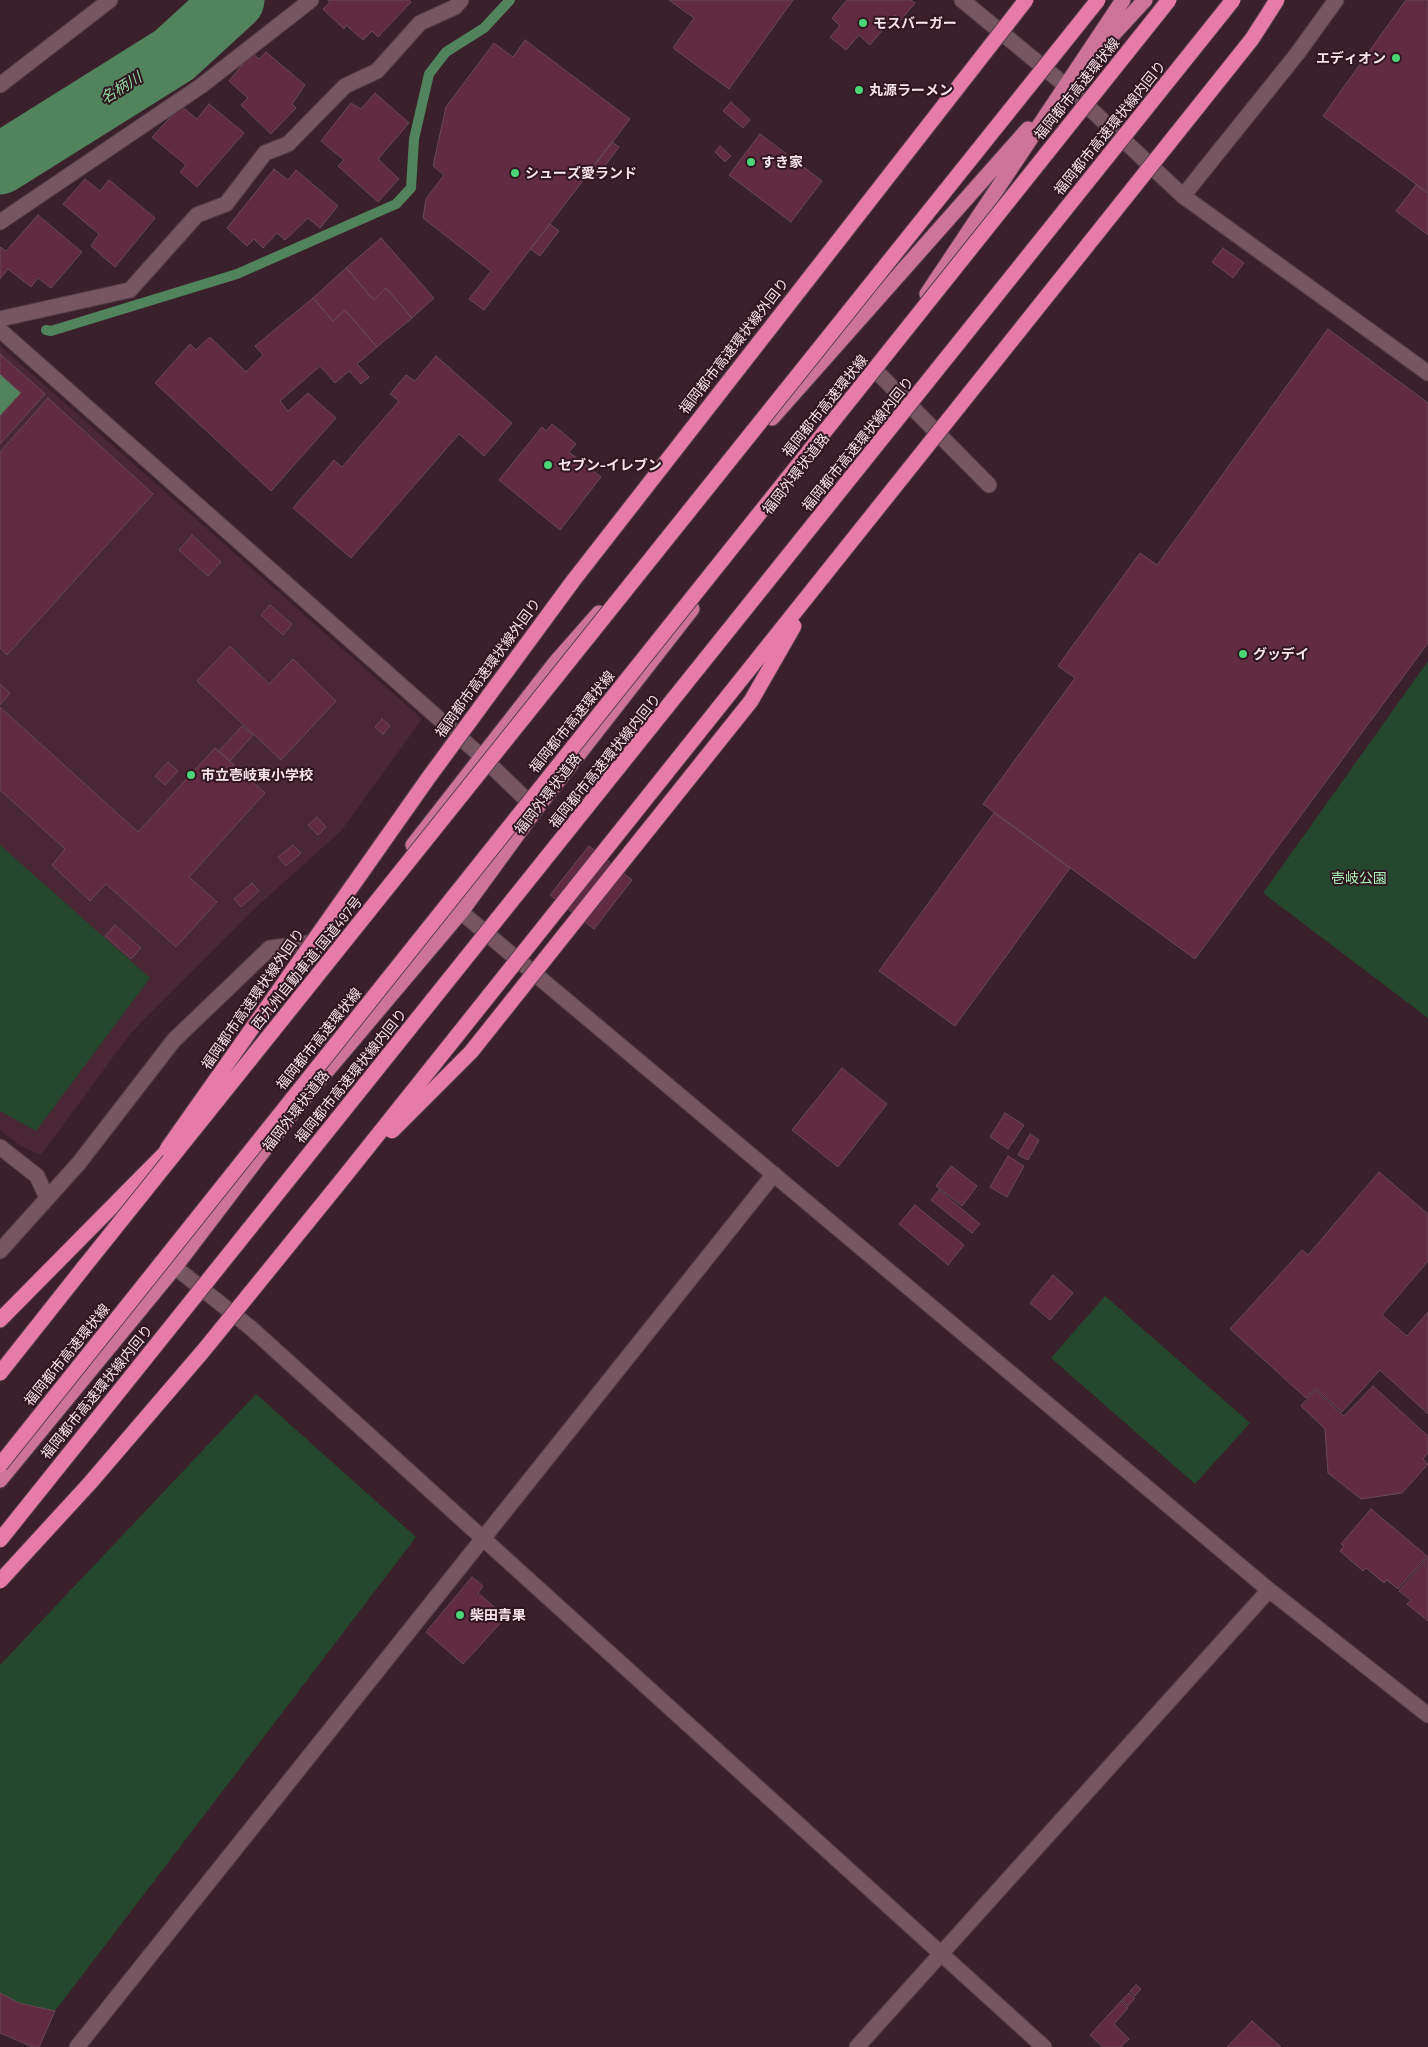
<!DOCTYPE html>
<html>
<head>
<meta charset="utf-8">
<style>
  body { margin:0 }
  canvas { display:block; background:#3a202a }
</style>
</head>
<body>
<canvas width="1428" height="2047"></canvas>
<script>
const c = document.querySelector('canvas').getContext('2d');
c.lineJoin = 'round';
function paint(path, color) { c.fillStyle = color; c.fill(path, 'evenodd'); }
const poly = rows => new Path2D(rows.map(r => 'M' + r).join(''));
function strokePath(path, color, width, dash) { c.strokeStyle = color; c.lineWidth = width; c.lineCap = dash ? 'butt' : 'round'; c.setLineDash(dash || []); c.stroke(path); }
function write(font, color, halo, rows, align = 'center') {
  c.font = font + ' Barlow,"Noto Sans JP",sans-serif'; c.lineWidth = 4; c.setLineDash([]); c.textBaseline = 'middle'; c.strokeStyle = halo; c.fillStyle = color; for (const [text, x, y, turn = 0] of rows) {
    c.save(); c.translate(x, y); c.rotate((+turn || 0) * Math.PI / 180); c.textAlign = isNaN(turn) ? turn : align; if (halo) c.strokeText(text, 0, 0); c.fillText(text, 0, 0); c.restore();
  }
}
paint(poly([
  [0,346,422,719,341,831,254,909,130,1034,41,1155,21,1146,0,1130]
]), '#492734');
paint(poly([
  [1428,661,1428,1018,1263,893],
  [0,845,150,978,36,1131,0,1111],
  [1105,1296,1250,1423,1195,1484,1051,1358],
  [256,1394,416,1537,55,2011,19,2003,0,1993,0,1665]
]), '#24472d');
paint(poly([
  [0,374,21,393,0,416]
]), '#51845d');
strokePath(poly([
  [46,330,51,331,237,274,396,204,411,188,414,139,429,74,446,52,484,28,510,0]
]), '#51845d', 10);
strokePath(poly([
  [0,164,174,55,234,0]
]), '#51845d', 61);
const building = poly([
  [328,0,409,0,411,2,378,37,372,31,363,40,346,25,344,29,323,9,330,2,328,0],
  [669,0,793,0,729,89,673,48,694,18,669,0],
  [847,0,911,0,915,3,901,20,895,15,870,45,859,35,846,50,830,37,840,26,832,18,847,0],
  [1406,0,1428,0,1428,193,1323,116,1406,0],
  [525,40,630,119,484,310,469,299,491,271,423,218,426,199,444,175,433,166,446,107,494,43,513,57,525,40],
  [266,52,305,85,292,104,296,108,271,134,241,105,248,98,229,81,252,53,259,59,266,52],
  [375,93,409,123,378,159,399,179,378,202,338,166,344,160,321,141,351,103,361,109,375,93],
  [731,102,750,120,743,128,723,111,731,102],
  [209,104,244,133,197,187,180,172,186,165,152,137,181,106,197,119,209,104],
  [760,134,822,181,791,222,729,175,760,134],
  [612,142,619,147,597,176,590,170,612,142],
  [720,146,731,156,725,162,715,152,720,146],
  [274,169,288,180,296,170,338,206,320,228,308,218,285,240,277,233,263,248,254,239,247,246,227,228,274,169],
  [85,179,100,191,109,180,155,218,115,267,91,246,99,234,63,204,85,179],
  [1416,185,1428,193,1428,235,1396,211,1416,185],
  [38,215,82,252,51,288,38,278,31,287,8,269,0,279,0,247,6,251,38,215],
  [550,224,559,231,540,256,530,249,550,224],
  [381,238,434,298,412,318,386,288,374,300,346,268,381,238],
  [1223,248,1244,263,1233,278,1212,262,1223,248],
  [346,268,374,300,386,288,412,318,377,347,345,310,333,321,313,298,346,268],
  [313,298,333,321,345,310,377,347,357,364,369,377,361,384,349,371,335,383,320,366,280,401,288,411,308,393,336,418,271,491,155,383,190,344,196,350,210,337,246,372,263,355,255,346,313,298],
  [1328,329,1428,403,1428,643,1195,959,983,804,1075,678,1058,666,1140,553,1157,565,1328,329],
  [0,354,45,394,0,444,0,416,21,393,0,374,0,354],
  [436,356,512,423,484,456,459,434,351,558,293,508,334,460,342,467,399,401,390,394,406,375,415,381,436,356],
  [48,398,153,494,7,655,0,648,0,452,48,398],
  [552,424,576,444,569,452,601,477,560,530,499,480,542,427,546,431,552,424],
  [192,535,221,562,208,576,179,550,192,535],
  [270,605,292,624,283,635,261,615,270,605],
  [230,646,269,684,293,659,336,701,281,760,197,681,230,646],
  [0,684,10,693,0,705,0,684],
  [0,707,138,832,215,748,265,793,189,877,217,902,176,947,106,884,90,901,52,865,65,849,0,790,0,707],
  [382,719,390,726,383,734,375,727,382,719],
  [242,726,253,735,230,761,219,751,242,726],
  [168,762,178,771,165,785,155,776,168,762],
  [994,813,1070,868,955,1026,879,971,994,813],
  [317,817,326,827,318,835,308,825,317,817],
  [293,845,301,853,286,866,278,857,293,845],
  [589,846,632,880,594,929,550,895,589,846],
  [252,883,259,891,241,907,234,899,252,883],
  [115,925,141,948,131,959,105,936,115,925],
  [842,1068,887,1104,838,1167,792,1130,842,1068],
  [1005,1113,1024,1125,1008,1149,990,1137,1005,1113],
  [1030,1134,1039,1140,1028,1160,1018,1155,1030,1134],
  [1008,1156,1024,1166,1007,1197,990,1187,1008,1156],
  [951,1166,977,1186,962,1206,936,1186,951,1166],
  [1379,1172,1428,1214,1428,1261,1382,1315,1407,1336,1428,1312,1428,1414,1380,1370,1342,1412,1315,1388,1306,1398,1230,1329,1302,1250,1308,1255,1379,1172],
  [939,1190,980,1224,972,1233,931,1200,939,1190],
  [915,1205,964,1245,948,1265,899,1224,915,1205],
  [1053,1275,1073,1293,1050,1320,1030,1303,1053,1275],
  [1373,1386,1428,1436,1428,1453,1423,1459,1428,1464,1402,1493,1361,1499,1328,1473,1325,1429,1301,1406,1315,1390,1344,1416,1373,1386],
  [1371,1509,1427,1556,1398,1589,1387,1580,1384,1583,1366,1568,1363,1571,1340,1551,1344,1546,1341,1544,1371,1509],
  [1428,1557,1428,1621,1407,1604,1411,1600,1399,1591,1428,1557],
  [472,1577,483,1586,478,1593,506,1617,463,1664,426,1632,472,1577],
  [1136,1985,1141,1989,1135,1996,1130,1991,1136,1985],
  [0,1993,19,2003,55,2011,39,2047,33,2047,0,2033,0,1993],
  [1129,1993,1135,1998,1128,2006,1122,2000,1129,1993],
  [1121,2001,1128,2008,1114,2024,1129,2039,1121,2047,1103,2047,1090,2035,1121,2001],
  [1252,2021,1281,2047,1227,2047,1252,2021]
]);
paint(building, '#612c42');
strokePath(building, '#674954', 1);
const minor = poly([
  [962,0,1066,86],
  [1183,196,1297,54,1336,0],
  [0,222,201,86,311,0],
  [0,319,130,290,197,215,226,204,265,153,288,144,345,86,377,71,420,23,455,7,461,0],
  [0,330,481,756,536,809],
  [876,371,989,485],
  [461,912,1269,1590,1428,1715],
  [0,1147,37,1176,47,1198],
  [0,1251,79,1163,174,1040,270,948,341,939],
  [175,1267,252,1329,1044,2047],
  [77,2047,774,1174],
  [857,2047,1269,1590]
]);
const tertiary = poly([
  [0,85,110,0],
  [1066,86,1183,196,1428,373]
]);
const trunk = poly([
  [1097,52,1145,0],
  [927,294,1123,0],
  [772,418,1028,129],
  [413,845,555,663,599,613],
  [0,1480,175,1267,299,1104,461,912,536,809,692,609]
]);
const motorway = poly([
  [0,1320,176,1142],
  [0,1373,84,1267]
]);
strokePath(minor, '#543d47', 17);
strokePath(tertiary, '#543d47', 17);
strokePath(trunk, '#543d47', 17);
strokePath(motorway, '#543d47', 17);
strokePath(minor, '#755661', 15);
strokePath(tertiary, '#755661', 15);
strokePath(trunk, '#ce7498', 15);
strokePath(motorway, '#e57ba6', 15);
const motorwayBridge = poly([
  [392,1131,471,1052,596,895,751,701,794,626],
  [167,1149,429,777,573,581,1026,0],
  [84,1267,1098,0],
  [0,1465,1169,0],
  [0,1540,1233,0],
  [0,1581,90,1483,204,1350,341,1181,1252,39,1277,0]
]);
strokePath(motorwayBridge, '#543d47', 17, []);
strokePath(motorwayBridge, '#e57ba6', 15);
for (const [x, y, r, color] of [
  [863,23,5,"#4bd677"],
  [1396,58,5,"#4bd677"],
  [859,90,5,"#4bd677"],
  [751,162,5,"#4bd677"],
  [515,173,5,"#4bd677"],
  [548,465,5,"#4bd677"],
  [1243,654,5,"#4bd677"],
  [191,775,5,"#4bd677"],
  [460,1615,5,"#4bd677"]
]) { const dot = new Path2D(); dot.arc(x, y, r, 0, 2 * Math.PI); c.fillStyle = color; c.fill(dot); strokePath(dot, '#301620', 2); }
write('bold 14px', '#f7e4ea', '#301620', [
  ["モスバーガー",873,23],
  ["エディオン",1386,58,"right"],
  ["丸源ラーメン",869,90],
  ["すき家",761,162],
  ["シューズ愛ランド",525,173],
  ["セブン-イレブン",558,465],
  ["グッデイ",1253,654],
  ["市立壱岐東小学校",201,775],
  ["柴田青果",470,1615]
], 'left');
write('14px', '#f7e4ea', '#301620', [
  ["福岡都市高速環状線",1077,89,-51],
  ["福岡都市高速環状線内回り",1110,128,-51],
  ["福岡都市高速環状線外回り",734,346,-52],
  ["福岡都市高速環状線",825,406,-51],
  ["福岡都市高速環状線内回り",858,444,-51],
  ["福岡外環状道路",796,474,-52],
  ["福岡都市高速環状線外回り",488,668,-54],
  ["福岡都市高速環状線",572,722,-51],
  ["福岡都市高速環状線内回り",605,761,-51],
  ["福岡外環状道路",548,794,-52],
  ["西九州自動車道;国道497号",307,963,-51],
  ["福岡都市高速環状線外回り",253,999,-55],
  ["福岡都市高速環状線",319,1039,-51],
  ["福岡都市高速環状線内回り",351,1076,-51],
  ["福岡外環状道路",296,1111,-52],
  ["福岡都市高速環状線",67,1355,-51],
  ["福岡都市高速環状線内回り",97,1392,-51]
]);
write('14px', '#a8f5b8', '#301620', [
  ["壱岐公園",1359,878]
]);
write('italic 15px', '#8dd89d', '#301620', [
  ["名柄川",121,88,-32]
]);
</script>
</body>
</html>
